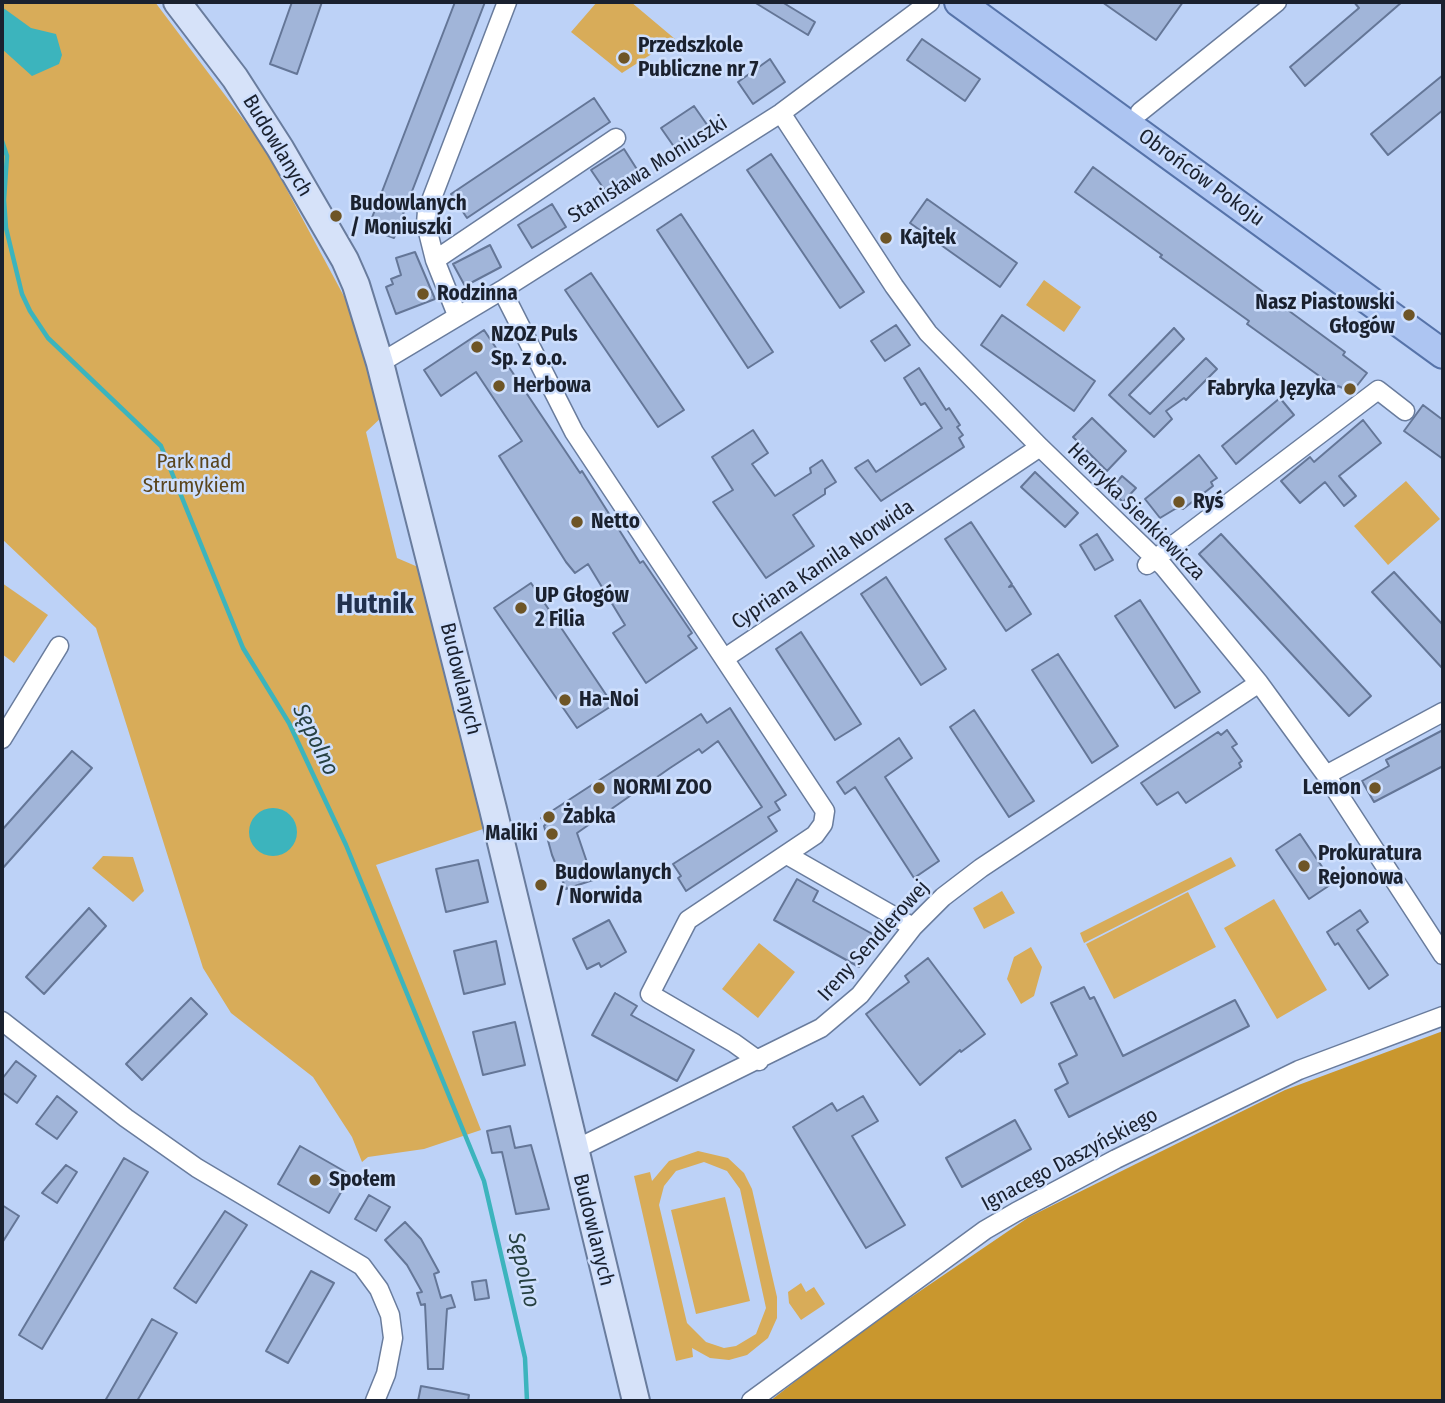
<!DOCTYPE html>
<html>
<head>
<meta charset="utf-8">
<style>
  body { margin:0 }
  #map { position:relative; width:1445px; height:1403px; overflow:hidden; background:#bdd2f7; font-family:"Fira Sans Condensed",sans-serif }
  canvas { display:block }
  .frame { position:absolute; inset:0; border:4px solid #1a212f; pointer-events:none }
</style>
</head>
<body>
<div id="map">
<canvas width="1445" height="1403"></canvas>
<div class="frame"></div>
</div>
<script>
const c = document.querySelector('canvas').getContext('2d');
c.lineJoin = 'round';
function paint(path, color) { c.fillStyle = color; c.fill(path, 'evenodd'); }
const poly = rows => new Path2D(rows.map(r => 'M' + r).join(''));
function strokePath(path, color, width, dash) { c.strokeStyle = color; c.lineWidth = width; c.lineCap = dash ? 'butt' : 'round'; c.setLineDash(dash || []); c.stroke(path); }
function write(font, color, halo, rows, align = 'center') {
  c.font = font + ' "Fira Sans Condensed",sans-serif'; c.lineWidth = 5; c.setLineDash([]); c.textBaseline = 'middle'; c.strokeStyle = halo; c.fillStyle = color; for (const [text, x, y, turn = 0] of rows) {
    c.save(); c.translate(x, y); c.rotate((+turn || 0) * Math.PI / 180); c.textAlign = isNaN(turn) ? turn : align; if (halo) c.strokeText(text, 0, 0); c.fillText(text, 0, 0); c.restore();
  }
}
paint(poly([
  [2,2,155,2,264,147,354,315,384,415,366,432,397,558,425,570,489,827,376,865,481,1130,424,1149,368,1157,362,1162,352,1137,313,1077,231,1013,203,968,96,628,2,539],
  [597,2,631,2,675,39,622,73,571,32],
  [1044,280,1081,307,1064,332,1026,305],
  [1406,481,1440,519,1388,565,1354,526],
  [2,583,48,615,14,663,2,654],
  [103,856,133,857,144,891,133,902,92,868],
  [1231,857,1236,866,1084,943,1080,933],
  [1002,891,1015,913,984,929,973,908],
  [1188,892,1216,947,1114,999,1086,944],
  [1274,899,1327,990,1277,1019,1224,928],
  [759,943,795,972,758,1018,722,989],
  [1031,947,1042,967,1034,996,1021,1004,1007,979,1014,957],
  [698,1151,728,1158,744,1173,752,1189,777,1297,777,1318,768,1338,747,1355,729,1360,710,1358,692,1348,693,1357,676,1361,634,1176,650,1172,652,1181,669,1161],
  [704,1162,727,1171,740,1189,766,1308,756,1334,736,1346,724,1348,706,1342,687,1323,659,1205,664,1186,676,1171],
  [725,1197,750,1301,696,1314,671,1210],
  [801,1283,806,1292,814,1287,825,1304,801,1320,789,1303,788,1292]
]), '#d8ac59');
paint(poly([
  [1443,1031,1443,1401,770,1401,851,1338,1029,1217,1285,1090]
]), '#c9972e');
paint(poly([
  [2,7,31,28,56,34,62,55,59,64,32,76,2,49],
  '249 832a24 24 0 1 1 48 0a24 24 0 1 1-48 0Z'
]), '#3cb4bd');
strokePath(poly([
  [2,141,7,156,4,200,6,228,22,294,30,311,48,338,161,446,243,648,289,723,346,845,484,1181,525,1358,527,1401]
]), '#3cb4bd', 4.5);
const building = poly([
  [292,2,322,2,297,74,270,64,292,2],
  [455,2,485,2,394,238,368,228,455,2],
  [754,2,782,2,815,22,808,35,754,2],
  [1102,2,1183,2,1156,40,1102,2],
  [1354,2,1402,2,1305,86,1290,67,1359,8,1354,2],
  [922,39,980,79,965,101,907,60,922,39],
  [770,59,785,82,753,104,738,82,770,59],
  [1443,75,1443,110,1388,155,1371,134,1443,75],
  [594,98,610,122,467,218,451,194,594,98],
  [694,106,710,129,677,151,661,128,694,106],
  [624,149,638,171,606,192,591,170,624,149],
  [771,154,864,292,840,308,747,170,771,154],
  [1093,167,1345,352,1343,355,1367,373,1352,392,1338,386,1336,388,1247,324,1249,321,1160,257,1162,255,1075,192,1093,167],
  [927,199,1017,263,1000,287,910,223,927,199],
  [552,204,566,227,532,248,518,225,552,204],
  [681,214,773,352,748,368,657,230,681,214],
  [490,245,501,267,465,286,453,264,490,245],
  [415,252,435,299,396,314,386,287,393,284,391,279,401,275,396,258,415,252],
  [591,273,684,410,658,427,565,290,591,273],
  [1002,315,1095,381,1074,411,981,345,1002,315],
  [896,325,910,345,885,361,871,341,896,325],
  [1174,328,1184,339,1129,395,1150,414,1206,358,1217,369,1186,400,1184,398,1166,411,1172,419,1154,437,1109,395,1174,328],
  [484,330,580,473,582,471,640,563,643,561,692,633,688,636,697,648,646,683,613,633,625,625,588,564,575,573,566,562,499,456,522,441,476,372,441,396,424,370,484,330],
  [919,368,946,410,949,408,960,425,957,427,963,435,959,438,964,447,881,501,855,468,868,460,876,472,942,428,925,403,921,405,904,378,919,368],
  [1280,398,1294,415,1236,464,1222,446,1280,398],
  [1423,405,1443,420,1443,459,1404,431,1423,405],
  [1092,418,1126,451,1107,471,1073,437,1092,418],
  [1363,420,1381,443,1339,476,1356,496,1344,506,1325,482,1300,503,1281,481,1310,457,1314,462,1363,420],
  [753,430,768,453,752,464,775,496,811,473,810,468,822,460,836,482,825,489,825,494,793,515,814,546,766,578,713,502,733,490,712,457,753,430],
  [1199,455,1217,478,1211,482,1213,486,1183,509,1175,509,1160,518,1145,499,1199,455],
  [1035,472,1078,513,1065,527,1021,487,1035,472],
  [1122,476,1136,488,1123,502,1110,490,1122,476],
  [971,522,1012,584,1009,587,1013,586,1031,614,1006,631,945,539,971,522],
  [1097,534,1113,560,1095,570,1080,545,1097,534],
  [1221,534,1371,696,1349,716,1199,554,1221,534],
  [1394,572,1443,625,1443,669,1372,592,1394,572],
  [886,577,946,669,921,685,861,594,886,577],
  [531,583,613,705,577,728,494,608,531,583],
  [1140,600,1200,692,1175,708,1115,616,1140,600],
  [801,632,861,724,835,740,776,649,801,632],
  [1058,654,1118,746,1092,763,1032,670,1058,654],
  [730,708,786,795,775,802,780,810,768,817,777,831,686,891,678,878,681,876,673,864,762,807,718,741,702,753,699,749,670,768,577,833,593,880,566,889,552,855,544,826,546,824,541,818,701,714,707,723,730,708],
  [974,710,1034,801,1009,817,950,727,974,710],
  [1227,730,1237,744,1232,747,1242,761,1239,763,1241,767,1186,803,1178,792,1157,805,1141,783,1218,732,1221,735,1227,730],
  [1443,730,1443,766,1374,802,1362,781,1389,766,1386,760,1443,730],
  [899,738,912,758,885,777,939,861,914,878,855,787,845,794,837,782,899,738],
  [72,751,92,768,2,869,2,830,72,751],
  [1300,834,1333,883,1309,899,1276,850,1300,834],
  [478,860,488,902,446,912,436,869,478,860],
  [797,879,818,891,813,901,876,936,859,967,774,920,797,879],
  [89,908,106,926,44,994,26,977,89,908],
  [1360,910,1368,922,1357,930,1388,975,1369,989,1338,943,1335,945,1327,932,1360,910],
  [609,920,626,952,601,967,599,963,587,969,573,939,609,920],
  [496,941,505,984,464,994,454,951,496,941],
  [928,958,985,1034,961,1052,960,1050,920,1085,866,1014,909,982,905,976,928,958],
  [1084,987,1090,999,1094,997,1123,1056,1235,1000,1249,1026,1069,1117,1055,1090,1068,1083,1059,1064,1077,1055,1051,1003,1084,987],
  [615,993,637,1006,631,1015,694,1050,677,1081,592,1035,615,993],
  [191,998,207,1014,142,1080,126,1064,191,998],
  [515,1022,525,1065,483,1075,473,1032,515,1022],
  [16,1061,36,1076,17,1103,2,1092,2,1079,16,1061],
  [57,1096,77,1112,57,1139,36,1124,57,1096],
  [863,1096,878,1121,852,1136,905,1225,866,1248,793,1127,832,1103,837,1111,863,1096],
  [1015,1120,1031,1149,962,1187,946,1158,1015,1120],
  [510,1126,515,1148,531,1145,549,1209,516,1214,502,1152,492,1153,487,1131,510,1126],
  [300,1146,351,1175,329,1213,278,1184,300,1146],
  [124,1158,148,1172,42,1349,19,1335,124,1158],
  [66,1165,77,1172,57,1203,42,1193,66,1165],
  [369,1195,390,1207,376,1231,355,1219,369,1195],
  [2,1205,19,1216,2,1243,2,1205],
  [225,1211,247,1225,196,1303,174,1288,225,1211],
  [405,1222,421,1239,439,1272,434,1274,441,1298,451,1295,455,1307,447,1309,443,1369,428,1369,425,1304,421,1305,417,1293,422,1292,407,1265,385,1240,405,1222],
  [311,1271,334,1283,288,1363,266,1351,311,1271],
  [486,1280,489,1298,475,1300,472,1282,486,1280],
  [152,1319,177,1333,137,1401,105,1401,152,1319],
  [421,1386,469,1395,468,1401,418,1401,421,1386]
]);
paint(building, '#a1b5d9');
strokePath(building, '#647697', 2);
const street = poly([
  [1140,112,1277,2],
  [781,113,894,286,928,333,1040,447,1164,567,1259,683,1326,775,1443,955],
  [435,260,616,138],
  [502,290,574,432,825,811,823,824,815,835,688,920,650,994,734,1043,759,1061],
  [457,315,435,260,426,224,427,211,507,2],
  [380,363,502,290,781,113,930,2],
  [1147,565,1378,390,1405,411],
  [725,658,1040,447],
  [2,739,59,646],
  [1326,775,1443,712],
  [787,855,913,927],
  [2,1021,126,1118,197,1168,362,1266,379,1289,390,1315,393,1338,386,1374,375,1401],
  [574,1150,821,1028,860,995,913,927,943,897,981,868,1259,683],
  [751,1401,985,1230,1016,1212,1116,1159,1299,1070,1443,1016]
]);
const secondary = poly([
  [177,2,235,78,280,148,345,260,356,285,380,363,493,809,636,1401]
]);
const primary = poly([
  [959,2,1443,354]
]);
strokePath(street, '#697c9d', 21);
strokePath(secondary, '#697c9d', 30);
strokePath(primary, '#5673a9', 32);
strokePath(street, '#fff', 18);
strokePath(secondary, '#d6e2f9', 26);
strokePath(primary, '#adc5f2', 28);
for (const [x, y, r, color] of [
  [624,58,7,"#6e5526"],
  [336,216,7,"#6e5526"],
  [886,238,7,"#6e5526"],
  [423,294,7,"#6e5526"],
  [1409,315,7,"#6e5526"],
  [477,347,7,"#6e5526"],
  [499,386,7,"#6e5526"],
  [1350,389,7,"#6e5526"],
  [1179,502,7,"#6e5526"],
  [577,522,7,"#6e5526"],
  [521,608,7,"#6e5526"],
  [565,700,7,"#6e5526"],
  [599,788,7,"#6e5526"],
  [1375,788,7,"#6e5526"],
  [549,817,7,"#6e5526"],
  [552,834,7,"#6e5526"],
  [1304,866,7,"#6e5526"],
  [541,885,7,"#6e5526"],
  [315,1180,7,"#6e5526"]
]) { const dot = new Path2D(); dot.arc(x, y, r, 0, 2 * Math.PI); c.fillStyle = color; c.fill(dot); strokePath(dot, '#cedffd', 2.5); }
write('bold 21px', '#1a212f', '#cedffd', [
  ["Przedszkole",638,46],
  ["Publiczne nr 7",638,70],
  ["Budowlanych",350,204],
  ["/ Moniuszki",350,228],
  ["Kajtek",900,238],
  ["Rodzinna",437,294],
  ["Nasz Piastowski",1395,303,"right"],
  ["Głogów",1395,327,"right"],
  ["NZOZ Puls",491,335],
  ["Sp. z o.o.",491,359],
  ["Herbowa",513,386],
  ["Fabryka Języka",1336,389,"right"],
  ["Ryś",1193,502],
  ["Netto",591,522],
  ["UP Głogów",535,596],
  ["2 Filia",535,620],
  ["Ha-Noi",579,700],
  ["NORMI ZOO",613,788],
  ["Lemon",1361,788,"right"],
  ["Żabka",563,817],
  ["Maliki",538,834,"right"],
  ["Prokuratura",1318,854],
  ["Rejonowa",1318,878],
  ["Budowlanych",555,873],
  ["/ Norwida",555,897],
  ["Społem",329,1180]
], 'left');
write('21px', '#1a212f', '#cedffd', [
  ["Budowlanych",277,146,59],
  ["Stanisława Moniuszki",648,170,-32],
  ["Obrońców Pokoju",1201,178,36],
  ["Henryka Sienkiewicza",1136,512,45],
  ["Cypriana Kamila Norwida",823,565,-34],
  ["Budowlanych",460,679,76],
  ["Ireny Sendlerowej",874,941,-48],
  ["Ignacego Daszyńskiego",1070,1160,-28],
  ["Budowlanych",593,1230,76]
]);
write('21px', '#5a451c', '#cedffd', [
  ["Park nad",194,462],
  ["Strumykiem",194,486]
]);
write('italic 23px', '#274143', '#cedffd', [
  ["Sępolno",315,740,64],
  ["Sępolno",523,1270,77]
]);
write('bold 28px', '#21314e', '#cedffd', [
  ["Hutnik",375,605]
]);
</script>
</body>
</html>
